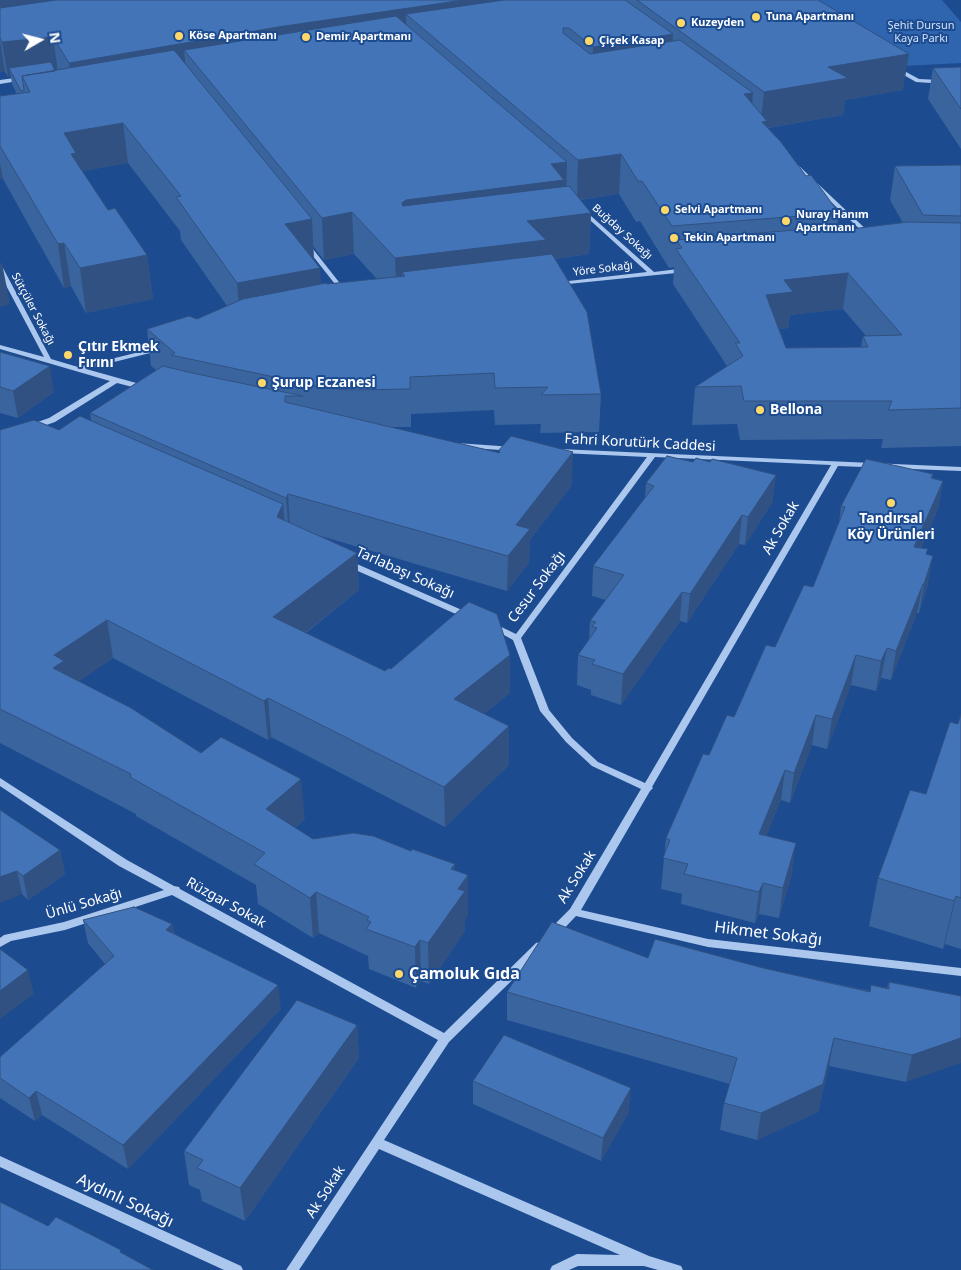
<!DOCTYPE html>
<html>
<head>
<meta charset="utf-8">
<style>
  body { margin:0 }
  #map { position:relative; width:961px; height:1270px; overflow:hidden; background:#1c4b90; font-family:"Noto Sans",sans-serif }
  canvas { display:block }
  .north { position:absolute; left:15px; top:15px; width:50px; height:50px; -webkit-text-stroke:4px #1c4b90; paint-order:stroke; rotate:82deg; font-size:14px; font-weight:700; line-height:20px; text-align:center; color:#fff }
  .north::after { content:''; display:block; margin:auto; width:18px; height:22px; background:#fff; clip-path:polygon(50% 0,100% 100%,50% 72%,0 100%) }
</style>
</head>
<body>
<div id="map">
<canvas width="961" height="1270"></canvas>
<div class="north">N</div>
</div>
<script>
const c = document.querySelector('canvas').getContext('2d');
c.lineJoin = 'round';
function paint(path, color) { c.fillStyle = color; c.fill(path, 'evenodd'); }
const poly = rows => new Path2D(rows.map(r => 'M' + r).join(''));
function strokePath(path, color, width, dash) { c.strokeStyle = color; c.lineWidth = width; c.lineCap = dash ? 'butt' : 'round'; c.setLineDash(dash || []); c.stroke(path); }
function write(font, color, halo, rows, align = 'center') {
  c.font = font + ' "Noto Sans",sans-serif'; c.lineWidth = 4; c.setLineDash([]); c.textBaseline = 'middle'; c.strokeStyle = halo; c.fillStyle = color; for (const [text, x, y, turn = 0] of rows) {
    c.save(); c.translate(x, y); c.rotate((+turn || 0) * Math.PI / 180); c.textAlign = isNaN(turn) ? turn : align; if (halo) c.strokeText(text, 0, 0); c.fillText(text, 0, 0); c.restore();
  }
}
paint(poly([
  [803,0,942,0,961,22,961,63,904,66]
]), '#2f64ae');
paint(poly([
  [897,67,919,79,961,81,961,85,916,82,895,70,894,69,897,67],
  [22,77,25,79,24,80,0,84,0,80,22,77],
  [793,164,797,164,871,234,871,236,867,236,793,166,793,164],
  [582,208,654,272,686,268,689,270,686,272,558,285,558,283,560,282,647,272,580,211,580,209,582,208],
  [307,243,309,244,346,291,346,293,342,293,305,246,305,244,307,243],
  [0,266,3,268,51,359,78,367,160,347,162,348,162,350,86,369,147,386,147,390,144,390,117,383,55,422,35,429,29,429,29,425,49,418,110,381,0,349,0,345,44,357,0,274,0,266],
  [456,443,514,447,518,449,514,451,459,447,455,445,456,443],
  [559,449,961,467,961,471,838,466,652,787,653,788,650,791,581,910,708,939,961,968,961,976,708,947,576,916,557,936,553,937,549,936,548,933,549,930,570,909,641,789,592,766,566,742,540,711,513,640,488,626,492,623,495,624,516,634,647,457,562,453,559,453,558,451,559,449],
  [655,457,831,465,645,783,598,762,572,738,549,710,521,638,655,457],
  [344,561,350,561,471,614,472,616,468,619,465,618,344,565,343,563,344,561],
  [0,778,127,860,174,886,179,887,180,889,444,1033,536,943,540,942,544,943,545,946,544,949,449,1042,384,1140,649,1256,681,1266,683,1270,658,1270,644,1266,578,1266,569,1270,550,1270,552,1266,577,1254,620,1255,379,1149,299,1270,286,1270,438,1040,172,895,65,930,11,941,0,947,0,938,4,935,64,922,164,890,119,866,0,786,0,778],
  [0,1156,241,1266,243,1270,224,1270,0,1167,0,1156]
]), '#abc7ee');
paint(poly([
  [0,0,818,0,903,90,845,100,843,115,768,128,806,176,839,213,837,226,844,228,851,229,903,223,890,200,895,166,961,165,961,446,881,448,883,439,740,440,737,424,692,425,695,387,727,366,673,284,674,267,669,268,640,221,636,222,619,194,580,200,591,213,589,254,555,259,601,394,599,432,540,433,541,424,495,425,494,410,411,414,411,427,389,427,572,485,530,540,529,563,507,591,321,536,357,553,359,590,306,633,385,671,391,669,510,655,510,693,484,714,509,765,445,827,271,737,268,740,113,658,79,681,305,819,295,828,313,839,411,851,455,864,455,870,468,875,468,915,465,920,465,931,429,984,421,981,416,988,369,969,368,956,319,933,313,938,258,904,256,885,136,816,136,814,0,743,0,430,59,430,91,421,90,413,156,370,151,366,147,329,197,319,227,306,181,240,180,231,128,163,82,171,108,210,147,255,153,299,86,313,71,286,64,288,3,179,0,179,0,96,17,94,12,84,11,77,8,77,5,72,0,72],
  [313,246,324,260,354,254,377,279,327,284,321,284,314,260],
  [843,309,866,336,863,336,861,347,786,348,779,329,788,328,790,315],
  [961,67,961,149,928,99,933,68],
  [0,352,54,392,18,418,0,413],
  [693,462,710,462,776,475,772,503,745,545,739,544,687,623,680,621,621,705,591,695,591,690,577,685,578,655,589,640,590,621,606,600,592,596,593,566,645,498,646,483],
  [933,474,932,479,943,481,938,509,921,548,927,554,928,585,919,613,917,613,891,680,881,678,876,691,851,685,827,749,812,745,790,803,781,800,766,836,792,874,779,918,759,914,755,923,681,904,682,894,661,889,666,838,709,755,734,717,775,647,813,587,839,523,841,506],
  [961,714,961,949,945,944,943,949,869,926,878,878,926,794,958,724],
  [0,810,60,850,65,874,28,900,22,894],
  [83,920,172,924,174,933,281,1009,128,1169,42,1115,35,1121,0,1098,0,1057,105,964,88,943],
  [648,958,763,968,870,991,871,985,887,988,889,982,961,996,906,1082,829,1066,818,1112,757,1140,720,1130,724,1103,730,1084,507,1020,507,992],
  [357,1025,359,1058,245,1221,202,1201,200,1190,189,1185,184,1151],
  [473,1081,629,1112,601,1161,473,1104]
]), '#3a649e');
paint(poly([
  [0,0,59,0,0,35],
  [464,0,544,0,406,14,407,43,184,50,187,79,74,99,69,63,278,27],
  [673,34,670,71,592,84,593,47],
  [53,37,58,72,9,68,11,77,8,77,2,42],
  [0,40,5,72,0,72],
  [909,54,903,90,845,100,843,115,760,129,764,92,828,67],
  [753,93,750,131,744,94],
  [123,123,128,163,79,172,82,194,64,133],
  [621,154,619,194,577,200,578,160],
  [567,162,566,202,591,213,589,254,546,260,405,276,402,272,403,300,397,301,395,258,407,241,402,203,406,200,551,164],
  [0,163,3,179,0,179],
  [352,212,354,254,324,260,322,218],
  [312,219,314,262,285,224],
  [64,243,71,286,64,288,58,244],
  [147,255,153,299,86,313,80,268],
  [0,263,2,263,10,304,0,307],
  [320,268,323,312,241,327,237,283],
  [848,273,843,309,790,315,788,328,762,331,766,295,784,280],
  [50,366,54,392,18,418,13,391],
  [573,452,572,485,530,540,529,563,507,591,508,556,516,525],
  [776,475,772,503,745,545,748,517],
  [943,481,938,509,909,575,914,547],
  [288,494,290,528,289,532,286,498],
  [283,504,286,541,277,517],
  [742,515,739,544,687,623,690,594],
  [357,553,359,590,277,655,273,617],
  [933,556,928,585,919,613,924,584],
  [923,584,917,613,891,680,896,651],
  [682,592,680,621,621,705,623,674],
  [107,620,113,658,69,688,53,668,54,655],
  [887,648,881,678,876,691,881,661],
  [510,655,510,693,454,738,454,699],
  [856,655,851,685,827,749,832,719],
  [268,698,271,737,268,740,264,701],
  [816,715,812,745,790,803,794,773],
  [509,726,509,765,445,827,444,787],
  [785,770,781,800,755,865,759,834],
  [301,779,305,819,270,849,266,809],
  [796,843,792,874,779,918,783,888],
  [60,850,65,874,28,900,23,876],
  [455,864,456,904,458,889,468,875,468,915,465,920,465,931,429,984,428,943,451,869],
  [17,871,22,894,0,903,0,877],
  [763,883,759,914,755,923,759,892],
  [316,892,319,933,313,938,310,898],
  [956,896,945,944,943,949,954,901],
  [172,924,176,947,166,930],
  [420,940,421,981,416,988,415,947],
  [28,970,34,994,0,1019,0,991],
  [278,985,281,1009,128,1169,123,1145],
  [357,1025,359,1058,245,1221,240,1188],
  [834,1038,829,1066,818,1112,757,1140,761,1113],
  [961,1038,961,1063,906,1082,912,1055],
  [631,1088,629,1112,601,1161,603,1138],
  [36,1091,42,1115,35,1121,29,1098]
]), '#305181');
const building = poly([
  [56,0,464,0,278,27,69,63,53,37,2,42,0,38,0,8,56,0],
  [504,0,625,0,673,34,593,47,569,28,563,28,563,33,590,54,680,40,753,93,744,94,767,121,762,122,781,142,806,176,811,175,839,213,672,226,642,181,638,181,621,154,578,160,406,14,504,0],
  [637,0,818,0,909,54,828,67,848,78,764,92,637,0],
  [396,16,567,162,551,164,564,180,406,200,402,203,403,206,569,186,591,213,527,221,546,240,395,258,352,212,322,218,184,50,396,16],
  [174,50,312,219,285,224,320,268,237,283,176,197,181,196,123,123,64,133,76,153,71,154,108,210,115,208,147,255,80,268,64,243,58,244,0,146,0,96,30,92,22,76,174,50],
  [51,62,55,71,22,76,24,90,21,91,9,68,51,62],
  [961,67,961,109,933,68,961,67],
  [961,165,961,216,923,215,895,166,961,165],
  [908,222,961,223,961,408,888,410,892,401,744,401,741,386,695,387,743,356,735,343,740,343,676,249,682,248,676,240,843,226,844,228,851,229,908,222],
  [848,273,902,335,863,336,868,347,786,348,766,295,793,292,784,280,848,273],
  [552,254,587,312,601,394,541,395,548,387,495,388,494,373,410,377,410,389,349,390,321,387,171,355,175,353,147,329,189,316,197,319,243,299,326,283,327,284,405,276,402,272,552,254],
  [0,352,50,366,13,391,0,387,0,352],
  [163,366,192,373,303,396,285,396,285,402,500,453,499,450,511,436,573,452,516,525,530,529,508,556,288,494,286,498,90,413,163,366],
  [80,416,283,504,277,517,357,553,273,617,385,671,389,668,391,669,469,602,497,614,510,655,454,699,509,726,444,787,268,698,264,701,107,620,54,655,64,661,53,668,131,708,201,753,221,737,301,779,266,809,313,839,353,833,373,836,411,851,412,849,455,864,451,869,468,875,458,889,465,891,428,943,420,940,415,947,366,929,371,922,367,920,369,917,316,892,310,898,254,864,265,853,130,777,131,774,0,709,0,430,34,420,59,430,80,416],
  [667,456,693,462,696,458,710,462,712,459,776,475,748,517,742,515,690,594,682,592,623,674,592,664,595,660,578,655,597,628,592,626,596,622,590,621,624,575,593,566,654,486,646,483,667,456],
  [866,459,933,474,931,478,943,481,914,547,928,549,926,554,933,556,924,584,923,584,896,651,887,648,881,661,856,655,832,719,816,715,794,773,785,770,759,834,796,843,783,888,763,883,759,892,684,874,688,864,663,858,670,840,666,838,703,754,709,755,727,715,734,717,766,645,775,647,804,585,813,587,845,507,841,506,866,459],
  [961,714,961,898,956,896,954,901,878,878,910,790,926,794,950,722,958,724,961,714],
  [0,810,60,850,23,876,17,871,0,877,0,810],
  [134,907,172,924,166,930,278,985,123,1145,36,1091,29,1098,0,1078,0,1057,114,956,83,920,134,907],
  [552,922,648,958,655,939,763,968,870,992,871,985,889,989,889,982,961,996,961,1038,912,1055,834,1038,823,1084,761,1113,724,1103,737,1058,507,992,552,922],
  [0,949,28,970,0,991,0,949],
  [297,1000,357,1025,240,1188,197,1168,203,1160,184,1151,297,1000],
  [504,1035,631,1088,603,1138,473,1081,504,1035],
  [0,1202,48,1226,56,1217,121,1250,120,1252,153,1270,0,1270,0,1202]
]);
paint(building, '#4474b8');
strokePath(building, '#305181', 1);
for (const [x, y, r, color] of [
  [756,17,5,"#fed869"],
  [681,23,5,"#fed869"],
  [179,36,5,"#fed869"],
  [306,37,5,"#fed869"],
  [589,41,5,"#fed869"],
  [665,210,5,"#fed869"],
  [786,221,5,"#fed869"],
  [674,238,5,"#fed869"],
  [68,355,5,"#fed869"],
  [262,383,5,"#fed869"],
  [760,410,5,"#fed869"],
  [891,503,5,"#fed869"],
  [399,974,5,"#fed869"]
]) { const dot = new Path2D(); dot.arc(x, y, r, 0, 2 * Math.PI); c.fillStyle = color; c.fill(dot); strokePath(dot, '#1c4b90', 2); }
write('bold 11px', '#fff', '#1c4b90', [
  ["Tuna Apartmanı",766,17],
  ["Kuzeyden",691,23],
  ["Köse Apartmanı",189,36],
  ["Demir Apartmanı",316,37],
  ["Çiçek Kasap",599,41],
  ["Selvi Apartmanı",675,210],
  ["Nuray Hanım",796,215],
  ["Apartmanı",796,228],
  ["Tekin Apartmanı",684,238]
], 'left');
write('11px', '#d1e2fa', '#1c4b90', [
  ["Şehit Dursun",921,26],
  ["Kaya Parkı",921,39]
]);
write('11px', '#fff', '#1c4b90', [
  ["Buğday Sokağı",622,232,42],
  ["Yöre Sokağı",603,269,-7],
  ["Sütçüler Sokağı",33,309,62]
]);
write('bold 14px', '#fff', '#1c4b90', [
  ["Çıtır Ekmek",78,347],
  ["Fırını",78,363],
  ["Şurup Eczanesi",272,383],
  ["Bellona",770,410],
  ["Tandırsal",891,519,"center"],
  ["Köy Ürünleri",891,535,"center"]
], 'left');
write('14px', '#fff', '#1c4b90', [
  ["Fahri Korutürk Caddesi",640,443,3],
  ["Ak Sokak",781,528,-60],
  ["Tarlabaşı Sokağı",405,573,24],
  ["Cesur Sokağı",537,587,-53],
  ["Ak Sokak",577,877,-58],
  ["Rüzgar Sokak",226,903,29],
  ["Ünlü Sokağı",84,904,-16],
  ["Ak Sokak",326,1192,-57]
]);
write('16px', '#fff', '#1c4b90', [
  ["Hikmet Sokağı",768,934,7],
  ["Aydınlı Sokağı",125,1201,25]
]);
write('bold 16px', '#fff', '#1c4b90', [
  ["Çamoluk Gıda",409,974]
], 'left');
</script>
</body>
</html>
